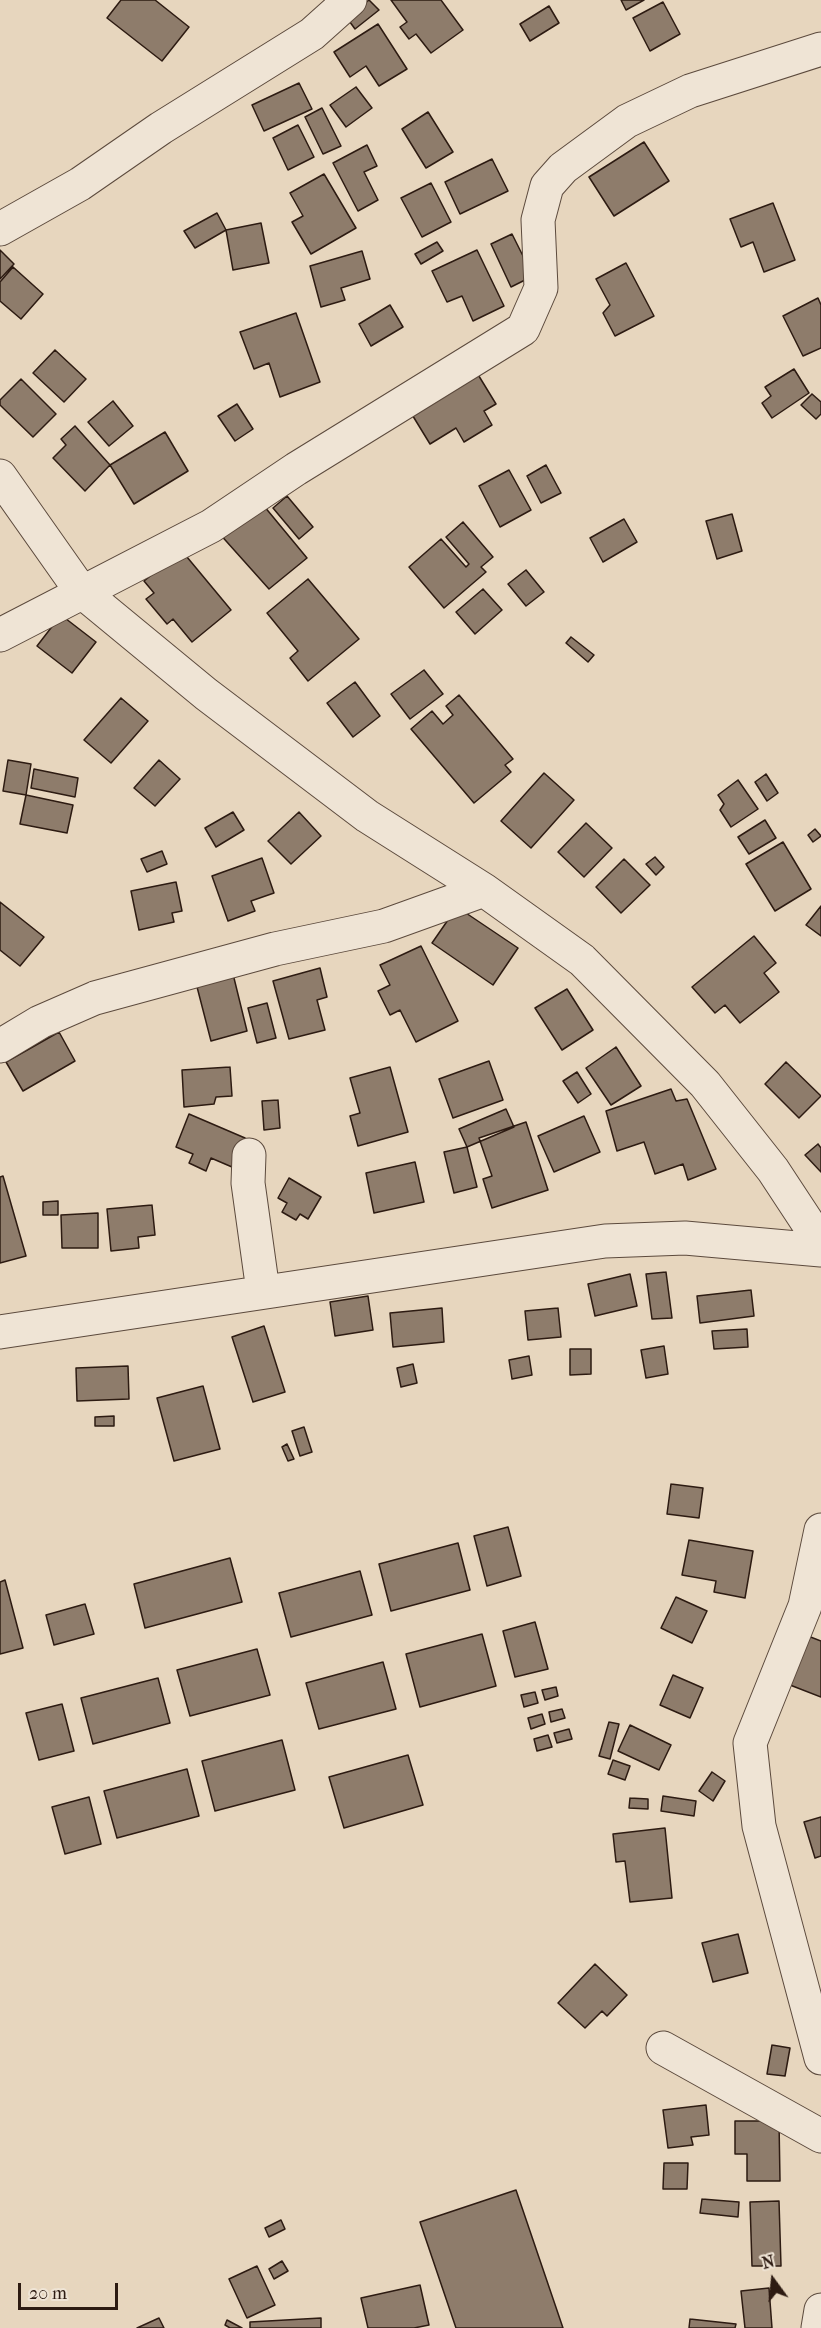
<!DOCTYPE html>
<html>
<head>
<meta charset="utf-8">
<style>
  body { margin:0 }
  #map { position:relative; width:821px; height:2328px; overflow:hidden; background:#e7d6be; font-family:"IM FELL French Canon",serif }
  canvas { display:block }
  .north { position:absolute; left:743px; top:2250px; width:60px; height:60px; -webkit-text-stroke:4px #efe4d5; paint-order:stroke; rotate:345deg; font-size:16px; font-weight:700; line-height:24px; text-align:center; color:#2d1b12 }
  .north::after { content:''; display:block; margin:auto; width:21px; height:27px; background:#2d1b12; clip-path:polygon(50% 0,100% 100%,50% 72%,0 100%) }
  .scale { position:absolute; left:18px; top:2283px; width:100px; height:27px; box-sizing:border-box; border:3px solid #2d1b12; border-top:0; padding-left:8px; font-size:18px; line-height:21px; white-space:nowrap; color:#2d1b12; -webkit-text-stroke:4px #efe4d5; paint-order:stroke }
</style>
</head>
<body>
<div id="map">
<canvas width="821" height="2328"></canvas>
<div class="north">N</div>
<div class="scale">20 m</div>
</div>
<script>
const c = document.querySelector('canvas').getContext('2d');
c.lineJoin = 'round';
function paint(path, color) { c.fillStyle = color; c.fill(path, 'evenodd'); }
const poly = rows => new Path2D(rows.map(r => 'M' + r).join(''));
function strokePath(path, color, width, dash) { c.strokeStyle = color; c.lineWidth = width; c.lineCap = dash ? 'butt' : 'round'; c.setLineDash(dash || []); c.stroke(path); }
const building = poly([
  [121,0,155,0,189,27,162,61,107,18,121,0],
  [369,0,379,10,355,29,347,18,369,0],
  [391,0,441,0,463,30,431,53,416,34,409,39,400,27,407,22,391,0],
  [621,0,644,0,626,10,621,0],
  [663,2,680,34,650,51,633,18,663,2],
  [549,6,559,23,530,41,520,24,549,6],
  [378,24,407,69,379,86,366,66,350,77,334,52,378,24],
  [299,83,312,109,264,131,252,105,299,83],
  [356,87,372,108,346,127,330,105,356,87],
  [322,108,341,146,323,154,305,117,322,108],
  [428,112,453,152,426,168,402,129,428,112],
  [298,125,314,157,288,170,273,138,298,125],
  [644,142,669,181,614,216,589,177,644,142],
  [367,145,377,166,364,172,378,200,358,211,333,163,367,145],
  [492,159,508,191,460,214,445,182,492,159],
  [324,174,356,228,311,254,292,222,303,216,290,193,324,174],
  [431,183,451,222,422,237,401,198,431,183],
  [773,203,795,260,764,272,753,242,741,247,730,219,773,203],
  [217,213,226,230,195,248,184,231,217,213],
  [261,223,269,263,233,270,226,230,261,223],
  [512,234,533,276,511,287,491,244,512,234],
  [437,242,443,251,421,264,415,254,437,242],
  [0,250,14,264,0,279,0,250],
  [477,250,504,306,473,321,462,296,447,302,432,271,477,250],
  [362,251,370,279,341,288,345,300,321,307,310,266,362,251],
  [626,263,654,316,615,336,603,313,610,305,596,279,626,263],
  [13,267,43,294,21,319,0,301,0,282,13,267],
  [818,298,821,305,821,348,803,356,783,316,818,298],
  [390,305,403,327,371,346,359,324,390,305],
  [296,313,320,382,280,397,269,363,254,369,240,332,296,313],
  [55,350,86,379,64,402,33,373,55,350],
  [474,368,496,404,484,411,492,425,464,442,456,428,430,444,408,408,474,368],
  [794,369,809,393,772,418,762,403,771,396,765,387,794,369],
  [21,379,56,414,33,437,0,405,0,400,21,379],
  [812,394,821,402,821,414,816,419,801,405,812,394],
  [113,401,133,426,109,446,88,422,113,401],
  [237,404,253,429,235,441,218,416,237,404],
  [75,426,110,465,85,491,53,458,66,445,61,439,75,426],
  [165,432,188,471,134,504,110,465,165,432],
  [546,465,561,493,541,503,527,476,546,465],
  [509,470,531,510,500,527,479,486,509,470],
  [287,496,313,527,299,539,273,508,287,496],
  [259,500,307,558,269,589,218,532,259,500],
  [732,514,742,551,717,559,706,521,732,514],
  [624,519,637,542,603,562,590,538,624,519],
  [463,522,493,557,481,567,486,572,444,608,409,567,441,539,466,567,469,564,446,537,463,522],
  [182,551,231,610,192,642,173,619,167,624,146,599,154,593,144,581,182,551],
  [526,570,544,592,526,606,508,584,526,570],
  [308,579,359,639,308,681,290,658,298,651,267,613,308,579],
  [483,589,502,610,475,634,456,612,483,589],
  [61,615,96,642,72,673,37,646,61,615],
  [571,637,594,655,588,662,566,643,571,637],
  [424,670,443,694,410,719,391,694,424,670],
  [355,682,380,716,353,737,327,703,355,682],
  [459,695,513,759,505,765,511,772,474,803,411,729,432,711,443,724,453,715,446,706,459,695],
  [121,698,148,721,111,763,84,740,121,698],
  [8,760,31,764,26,795,3,791,8,760],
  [159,760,180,779,155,806,134,788,159,760],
  [34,769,78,778,75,797,31,788,34,769],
  [544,773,574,800,531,848,501,821,544,773],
  [766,774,778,793,767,801,755,782,766,774],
  [738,780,758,809,731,827,720,810,724,804,718,795,738,780],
  [26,795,73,805,67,833,20,824,26,795],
  [233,812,244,830,216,847,205,828,233,812],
  [299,812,321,836,291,864,268,841,299,812],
  [765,820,776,838,749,854,738,837,765,820],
  [586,823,612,848,584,877,558,852,586,823],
  [815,829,821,836,813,842,808,835,815,829],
  [783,842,811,889,775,911,746,864,783,842],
  [162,851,167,864,147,872,141,859,162,851],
  [655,857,664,867,656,875,646,864,655,857],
  [262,858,274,893,251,901,255,911,228,921,212,876,262,858],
  [624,859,650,885,621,913,596,887,624,859],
  [176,882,182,911,172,913,174,922,139,930,131,891,176,882],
  [0,902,44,937,20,966,0,950,0,902],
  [821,906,821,936,806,925,821,906],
  [457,907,518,948,493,985,432,943,457,907],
  [754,936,776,963,764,973,779,992,740,1023,725,1005,715,1013,692,987,754,936],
  [421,946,458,1021,416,1042,400,1010,390,1015,378,991,390,985,380,965,421,946],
  [320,968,327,997,317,1000,325,1030,289,1039,273,981,320,968],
  [233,974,247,1031,211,1041,196,983,233,974],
  [567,989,593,1030,562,1050,535,1008,567,989],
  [267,1003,276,1038,257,1043,248,1008,267,1003],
  [59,1032,75,1061,23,1091,6,1062,59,1032],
  [616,1047,641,1086,611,1105,586,1068,616,1047],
  [489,1061,503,1100,453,1118,439,1079,489,1061],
  [786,1062,821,1096,799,1118,765,1084,786,1062],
  [230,1067,232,1096,216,1097,214,1104,184,1107,182,1070,230,1067],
  [390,1067,408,1132,358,1146,350,1116,360,1113,350,1078,390,1067],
  [577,1072,591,1094,578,1103,563,1081,577,1072],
  [671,1089,676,1101,687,1099,716,1169,688,1180,683,1164,655,1174,644,1142,617,1151,606,1111,671,1089],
  [278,1100,280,1128,264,1130,262,1101,278,1100],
  [506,1109,514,1127,467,1147,459,1129,506,1109],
  [189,1114,245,1138,232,1167,211,1158,206,1171,189,1163,193,1154,176,1147,189,1114],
  [584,1116,600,1152,554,1172,538,1136,584,1116],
  [526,1122,548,1190,492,1208,483,1179,492,1176,479,1138,526,1122],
  [818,1144,821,1148,821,1172,805,1155,818,1144],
  [467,1147,477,1187,454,1193,444,1152,467,1147],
  [415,1162,424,1202,374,1213,366,1173,415,1162],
  [3,1176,26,1256,0,1263,0,1177,3,1176],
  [289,1178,321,1197,308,1219,300,1214,296,1220,282,1212,287,1203,278,1198,289,1178],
  [58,1201,58,1215,43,1215,43,1202,58,1201],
  [152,1205,155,1235,138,1237,139,1248,111,1251,107,1209,152,1205],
  [98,1213,98,1248,62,1248,61,1215,98,1213],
  [666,1272,672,1318,652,1319,646,1274,666,1272],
  [630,1274,637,1306,595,1316,588,1284,630,1274],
  [751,1290,754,1316,700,1323,697,1296,751,1290],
  [368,1296,373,1330,335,1336,330,1302,368,1296],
  [442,1308,444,1342,393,1347,390,1313,442,1308],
  [558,1308,561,1337,528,1340,525,1311,558,1308],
  [264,1326,285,1392,253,1402,232,1337,264,1326],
  [747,1329,748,1347,714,1349,712,1331,747,1329],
  [664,1346,668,1374,646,1378,641,1350,664,1346],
  [570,1349,591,1349,591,1374,570,1375,570,1349],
  [529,1356,532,1375,512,1379,509,1360,529,1356],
  [413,1364,417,1383,401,1387,397,1368,413,1364],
  [128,1366,129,1399,77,1401,76,1368,128,1366],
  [203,1386,220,1449,174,1461,157,1398,203,1386],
  [114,1416,114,1426,95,1426,95,1417,114,1416],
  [304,1427,312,1452,300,1456,292,1431,304,1427],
  [287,1444,294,1459,288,1461,282,1447,287,1444],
  [671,1484,703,1488,699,1518,667,1514,671,1484],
  [508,1527,521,1576,487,1586,474,1536,508,1527],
  [689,1540,753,1551,745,1598,714,1592,716,1581,682,1575,689,1540],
  [458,1543,470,1590,391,1611,379,1564,458,1543],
  [230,1558,242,1602,145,1628,134,1584,230,1558],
  [360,1571,372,1615,291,1637,279,1593,360,1571],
  [5,1580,23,1648,0,1654,0,1582,5,1580],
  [676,1597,707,1611,692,1643,661,1628,676,1597],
  [85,1604,94,1634,54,1645,46,1615,85,1604],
  [535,1622,548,1669,515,1677,503,1631,535,1622],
  [482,1634,496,1686,420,1707,406,1654,482,1634],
  [808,1636,821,1641,821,1697,790,1685,808,1636],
  [257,1649,270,1695,190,1716,177,1670,257,1649],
  [383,1662,396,1709,319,1729,306,1683,383,1662],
  [673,1675,703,1688,690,1718,660,1705,673,1675],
  [158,1678,170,1723,93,1744,81,1698,158,1678],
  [556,1687,558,1696,545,1700,542,1690,556,1687],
  [535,1692,538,1703,524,1707,521,1695,535,1692],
  [62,1704,74,1751,39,1760,26,1713,62,1704],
  [562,1709,565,1718,551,1722,549,1712,562,1709],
  [542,1714,545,1724,531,1729,528,1718,542,1714],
  [609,1722,619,1724,610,1759,599,1756,609,1722],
  [630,1725,671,1745,659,1770,618,1751,630,1725],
  [569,1729,572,1739,557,1743,554,1733,569,1729],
  [548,1735,552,1747,537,1751,534,1739,548,1735],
  [282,1740,295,1790,215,1811,202,1761,282,1740],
  [408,1755,423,1805,344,1828,329,1777,408,1755],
  [613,1760,630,1766,625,1780,608,1774,613,1760],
  [187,1769,199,1816,117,1838,104,1791,187,1769],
  [712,1772,725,1781,713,1801,699,1791,712,1772],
  [663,1796,696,1801,694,1816,661,1811,663,1796],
  [89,1797,101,1844,65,1854,52,1807,89,1797],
  [630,1798,648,1799,648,1809,629,1808,630,1798],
  [821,1817,821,1856,815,1858,804,1822,821,1817],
  [665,1828,672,1898,630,1902,625,1861,616,1862,613,1834,665,1828],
  [738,1934,748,1973,713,1982,702,1943,738,1934],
  [595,1964,627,1995,607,2016,602,2011,585,2028,558,2003,595,1964],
  [772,2045,790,2048,785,2076,767,2074,772,2045],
  [706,2105,709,2135,691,2137,693,2145,668,2148,663,2110,706,2105],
  [735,2121,779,2121,780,2181,747,2181,747,2154,735,2154,735,2121],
  [664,2163,688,2163,687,2189,663,2189,664,2163],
  [516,2190,563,2328,456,2328,420,2222,516,2190],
  [702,2199,739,2202,738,2217,700,2213,702,2199],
  [779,2201,781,2266,752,2266,750,2202,779,2201],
  [281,2220,285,2229,269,2237,265,2228,281,2220],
  [282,2261,288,2271,274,2279,269,2269,282,2261],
  [257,2266,275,2305,247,2318,229,2279,257,2266],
  [420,2285,429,2325,414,2328,368,2328,361,2298,420,2285],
  [769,2288,772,2328,745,2328,741,2291,769,2288],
  [159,2318,164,2328,137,2328,159,2318],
  [321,2318,321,2328,250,2328,250,2322,321,2318],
  [690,2319,736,2324,735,2328,689,2328,690,2319],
  [227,2320,242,2328,230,2328,225,2325,227,2320]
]);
paint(building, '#8e7c6b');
strokePath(building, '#2d1b12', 1.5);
const minor = poly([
  [0,229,80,184,161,128,312,34,350,0],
  [0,476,81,591,206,694,367,816,484,890,582,960,705,1084,773,1170,821,1243],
  [0,635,211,526,296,469,523,329,541,288,538,220,547,186,563,168,627,121,690,91,821,49],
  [0,1046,40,1022,95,998,275,949,384,926,484,890],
  [249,1155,248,1183,263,1291],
  [0,1332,605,1241,685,1238,821,1250],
  [821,1530,805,1606,750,1743,759,1826,821,2058],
  [663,2048,821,2136],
  [818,2328,821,2310]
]);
strokePath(minor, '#5c4a3d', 35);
strokePath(minor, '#efe4d5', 33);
</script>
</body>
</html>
